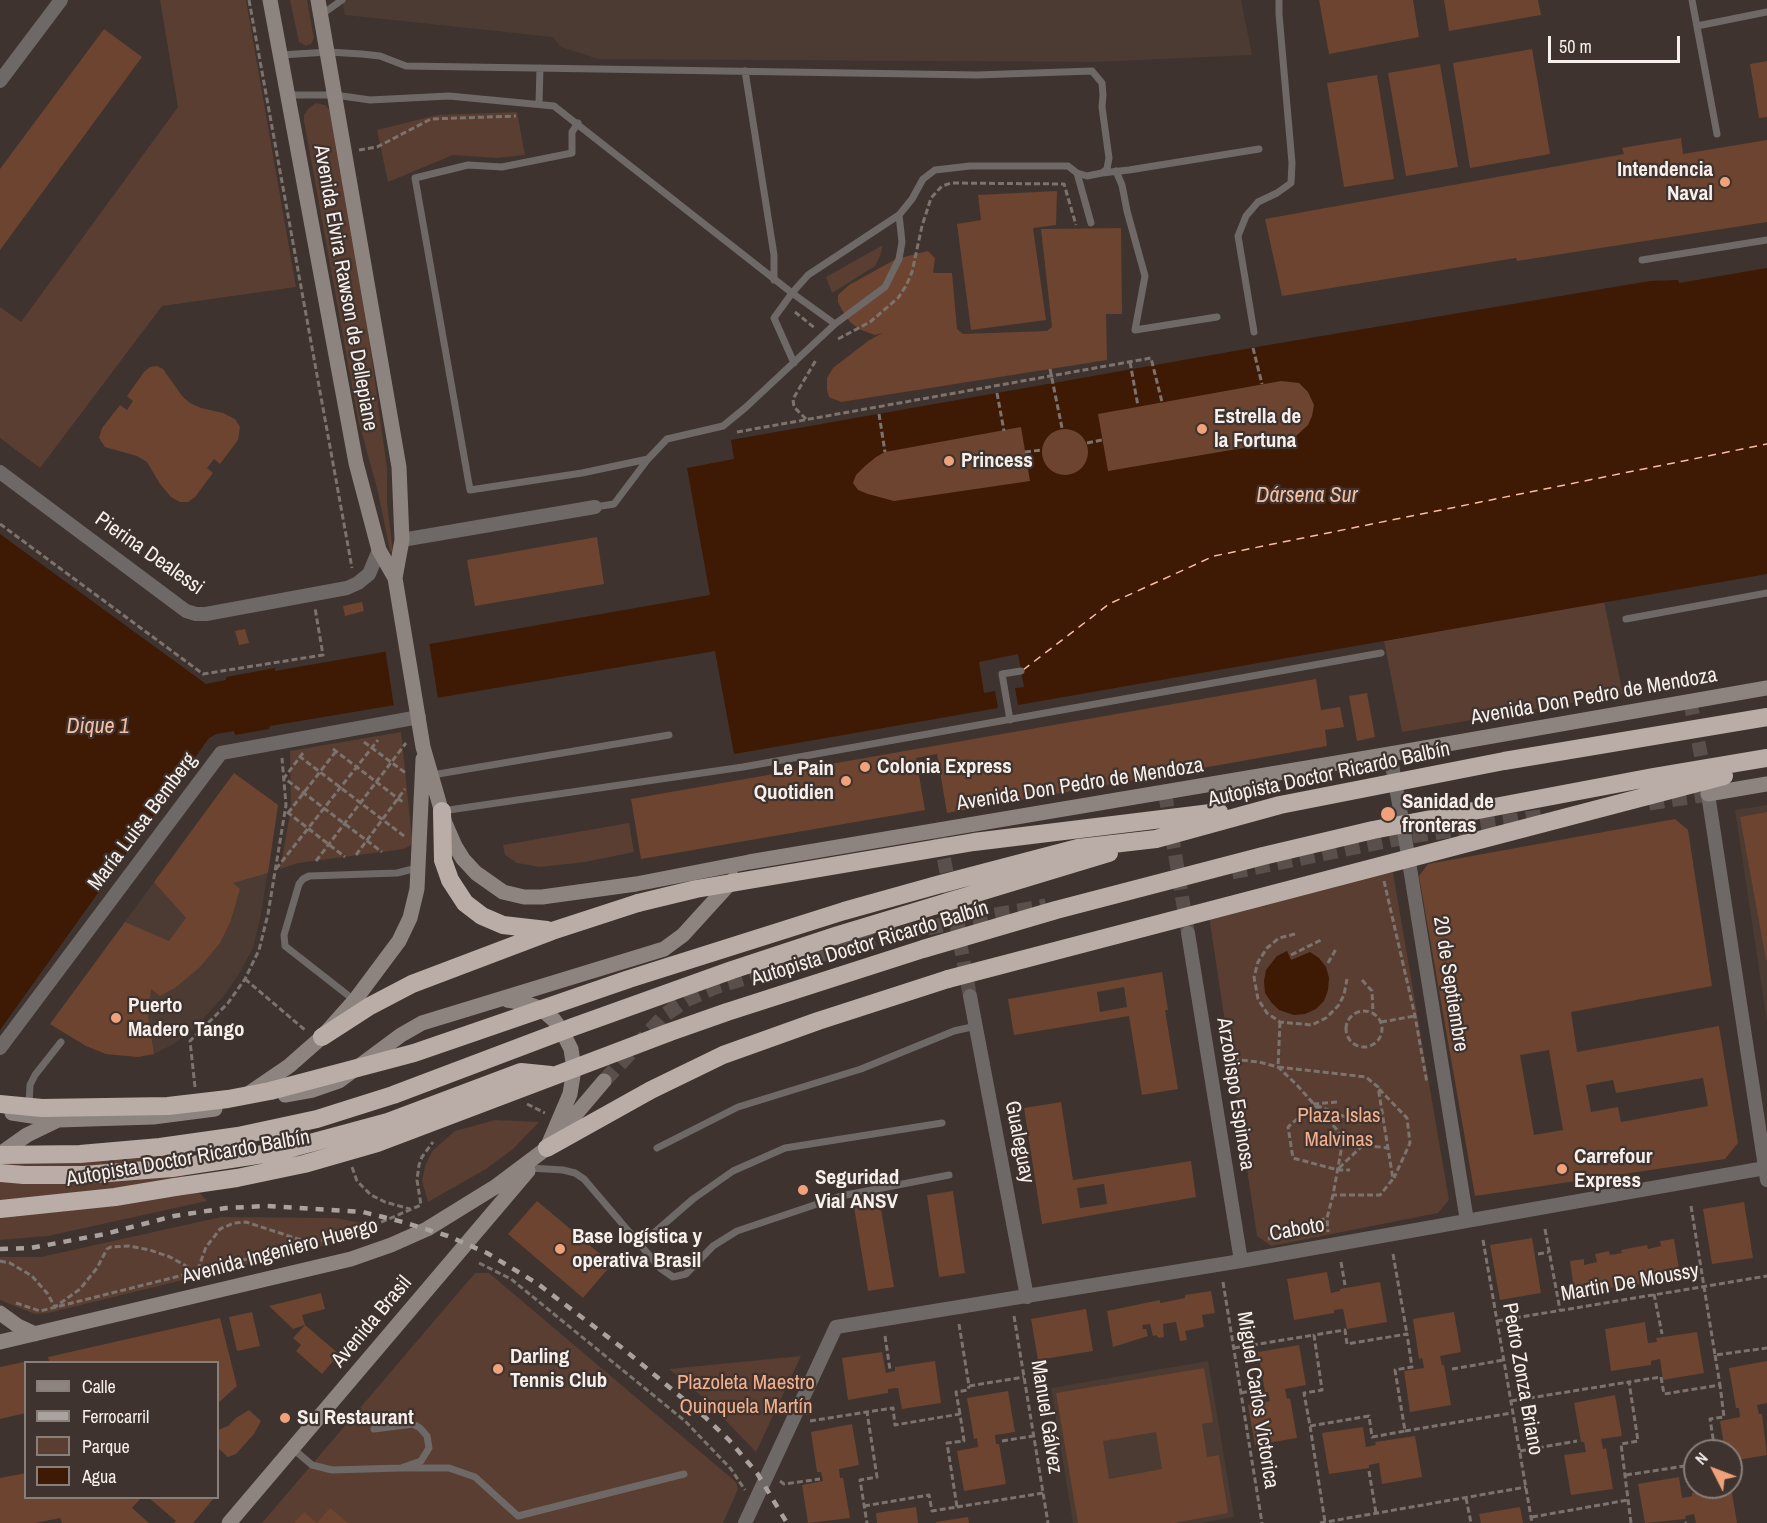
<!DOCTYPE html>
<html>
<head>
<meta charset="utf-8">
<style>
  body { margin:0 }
  #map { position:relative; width:1767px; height:1523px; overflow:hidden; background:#3e332e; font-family:"Archivo Narrow",sans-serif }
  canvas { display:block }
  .legend { position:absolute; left:24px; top:1361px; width:195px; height:138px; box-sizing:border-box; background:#3e332e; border:2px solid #887e7a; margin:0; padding:8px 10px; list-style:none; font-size:18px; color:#f6efec }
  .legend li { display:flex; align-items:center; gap:12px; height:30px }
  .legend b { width:30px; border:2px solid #887e7a }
  .north { position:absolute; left:1683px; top:1439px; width:60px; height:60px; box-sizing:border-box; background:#3e332e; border:2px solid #887e7a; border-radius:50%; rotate:312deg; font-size:16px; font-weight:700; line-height:24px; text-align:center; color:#f6efec }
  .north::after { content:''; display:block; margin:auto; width:21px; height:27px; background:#f0a27a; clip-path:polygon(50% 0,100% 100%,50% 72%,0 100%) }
  .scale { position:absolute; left:1548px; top:36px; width:132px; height:27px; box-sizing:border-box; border:3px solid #f6efec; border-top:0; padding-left:8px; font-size:18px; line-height:21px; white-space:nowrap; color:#f6efec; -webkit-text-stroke:4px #3e332e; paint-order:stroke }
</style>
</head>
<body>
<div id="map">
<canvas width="1767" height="1523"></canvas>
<ul class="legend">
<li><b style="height:8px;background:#8d8480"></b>Calle</li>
<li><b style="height:8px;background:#aaa29e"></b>Ferrocarril</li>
<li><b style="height:16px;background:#593e31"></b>Parque</li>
<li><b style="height:16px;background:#3e1904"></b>Agua</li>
</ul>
<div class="north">N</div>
<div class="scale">50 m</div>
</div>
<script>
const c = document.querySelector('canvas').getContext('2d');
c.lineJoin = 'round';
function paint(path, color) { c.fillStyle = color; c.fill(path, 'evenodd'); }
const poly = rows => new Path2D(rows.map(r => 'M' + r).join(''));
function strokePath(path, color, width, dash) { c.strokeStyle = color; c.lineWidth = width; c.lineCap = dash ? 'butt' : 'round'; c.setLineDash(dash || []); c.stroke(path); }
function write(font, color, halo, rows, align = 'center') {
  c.font = font + ' "Archivo Narrow",sans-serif'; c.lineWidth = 4.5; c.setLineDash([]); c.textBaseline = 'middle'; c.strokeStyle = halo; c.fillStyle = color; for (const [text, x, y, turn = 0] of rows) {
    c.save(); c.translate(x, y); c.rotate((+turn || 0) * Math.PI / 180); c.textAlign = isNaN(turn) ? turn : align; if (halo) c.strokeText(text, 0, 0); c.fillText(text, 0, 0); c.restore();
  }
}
paint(poly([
  [342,0,1241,0,1252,55,1095,62,598,59,561,47,552,37,345,15],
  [234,773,278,805,261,914,253,948,239,974,222,998,196,1027,172,1045,154,1054,138,1057,106,1054,86,1046,50,1024],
  [1767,805,1767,1022,1735,810],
  [1208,1361,1234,1517,1200,1523,1073,1523,1051,1388]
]), '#4b3b33');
paint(poly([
  [160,0,246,0,296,287,162,306,40,468,0,438,0,307,21,322,178,107],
  [290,0,307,0,314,38,311,44,306,46,299,42],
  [316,103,325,105,331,111,358,261,387,468,387,503,393,552,390,551,378,492,358,419,304,121,304,115,308,109],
  [517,112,525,155,497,158,453,155,388,182,377,130,437,115],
  [883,245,880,256,875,266,832,293,826,277],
  [1604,601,1623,694,1402,732,1384,641],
  [401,732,412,838,411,845,404,849,298,863,280,869,291,809,290,751],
  [629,823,634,852,585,862,540,867,517,863,505,855,503,845],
  [1392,867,1449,1200,1438,1213,1271,1246,1257,1236,1209,916],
  [495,1120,539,1122,513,1149,486,1169,428,1202,422,1181,425,1166,433,1150,455,1131],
  [154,1150,166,1157,207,1201,48,1236,0,1240,0,1172,6,1162],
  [221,1217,336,1218,381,1227,355,1238,48,1313,35,1314,0,1300,0,1257,41,1257],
  [475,1273,489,1273,736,1482,738,1489,723,1523,262,1523],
  [801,1356,756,1452,704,1398,669,1369]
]), '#593e31');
paint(poly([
  [1767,268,1767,574,1018,705,1015,688,1024,687,1018,654,979,662,984,693,995,691,998,708,734,754,715,651,270,726,269,729,235,735,234,731,216,734,209,738,0,1030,0,534,206,684,226,680,226,677,275,668,275,671,710,595,687,468,734,459,731,440,1274,344,1650,281,1678,280,1679,283],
  [1287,951,1291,960,1310,952,1319,958,1326,967,1329,978,1328,990,1324,1001,1316,1009,1305,1014,1294,1015,1279,1010,1271,1002,1265,993,1264,981,1266,970,1277,956]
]), '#3e1904');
paint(poly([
  [429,641,438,699,394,707,385,648]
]), '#3e332e');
strokePath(poly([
  [1023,670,1109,604,1214,556,1767,444]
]), '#f8bea2', 1.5, [8, 6]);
paint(poly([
  [1319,0,1413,0,1419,37,1329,54],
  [1444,0,1538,0,1541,15,1449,31],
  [104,29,142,57,0,250,0,169],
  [1532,49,1550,154,1470,168,1453,63],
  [1767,61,1767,117,1759,118,1750,64],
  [1440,64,1458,167,1406,176,1388,73],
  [1377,75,1394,179,1344,187,1327,83],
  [1681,138,1683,154,1767,140,1767,222,1517,261,1516,258,1282,296,1265,219,1624,154,1622,148],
  [1057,191,1056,225,1033,228,1046,320,971,330,957,224,981,220,978,195],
  [1121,228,1122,314,1106,314,1107,360,841,402,829,397,827,390,827,378,833,368,868,341,882,333,875,335,859,329,850,322,842,310,838,302,838,295,849,285,896,259,928,251,935,258,933,273,952,273,957,329,963,334,1047,331,1052,327,1041,229],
  [157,366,163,369,182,396,190,403,201,408,223,413,235,419,240,427,238,440,220,464,214,459,207,468,213,473,195,497,188,502,180,502,171,497,160,484,147,462,137,456,105,447,99,438,102,428,120,405,127,410,133,401,127,396,144,372,150,367],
  [1281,381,1299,383,1308,392,1314,405,1312,416,1308,425,1295,437,1284,441,1108,471,1098,414],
  [1021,427,1030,481,894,501,868,494,858,490,853,483,856,475,865,466,876,457,885,452],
  '1042 452a23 23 0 1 1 46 0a23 23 0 1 1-46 0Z',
  [597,537,604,584,475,606,467,560],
  [362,602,364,611,345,616,343,606],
  [245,629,249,643,239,645,235,631],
  [1316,679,1321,710,1340,707,1344,727,1325,730,1327,746,947,813,937,754,916,758,925,810,641,859,631,799],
  [1367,693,1375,737,1357,741,1349,696],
  [234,773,278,805,268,873,233,883,240,889,231,920,220,943,200,967,175,988,160,996,151,989,148,1017,154,1054,138,1057,106,1054,86,1046,50,1024,125,922,169,941,186,918,154,882],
  [1767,812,1767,960,1766,960,1740,817],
  [1675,819,1688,830,1712,986,1571,1012,1577,1052,1719,1026,1738,1143,1725,1159,1475,1196,1419,876,1428,864],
  [1549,1050,1563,1130,1534,1135,1520,1055],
  [1703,1078,1708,1106,1621,1122,1618,1107,1591,1112,1586,1085,1613,1080,1616,1093],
  [1162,972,1168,1010,1165,1010,1178,1089,1142,1095,1129,1016,1014,1035,1008,999],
  [1124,987,1127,1007,1100,1012,1097,992],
  [1061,1102,1073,1180,1191,1161,1196,1197,1042,1224,1024,1108],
  [1104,1184,1107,1204,1080,1208,1077,1188],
  [953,1191,965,1273,939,1277,927,1195],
  [537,1201,612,1264,583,1298,508,1234],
  [1744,1202,1753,1258,1712,1264,1703,1209],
  [880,1203,894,1287,868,1291,854,1207],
  [1532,1238,1541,1293,1500,1300,1490,1245],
  [1674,1239,1680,1275,1654,1280,1654,1282,1602,1289,1603,1291,1575,1296,1570,1261,1584,1259,1584,1265,1597,1262,1595,1254,1609,1251,1610,1255,1622,1253,1621,1250,1647,1245,1648,1249,1661,1246,1660,1241],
  [1327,1272,1331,1293,1340,1291,1340,1289,1380,1282,1387,1322,1347,1329,1343,1309,1334,1310,1334,1313,1294,1320,1287,1279],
  [1211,1291,1215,1313,1202,1315,1204,1327,1185,1331,1187,1340,1180,1341,1176,1322,1163,1324,1164,1337,1159,1338,1156,1335,1153,1336,1150,1324,1142,1325,1143,1329,1146,1329,1148,1336,1113,1347,1107,1311,1160,1300,1160,1303,1185,1298,1185,1295],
  [321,1293,325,1309,302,1315,305,1325,293,1329,269,1306],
  [1086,1309,1093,1351,1038,1360,1031,1319],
  [252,1312,260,1346,237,1351,229,1317],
  [1454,1312,1461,1352,1440,1356,1442,1365,1444,1365,1451,1405,1410,1412,1404,1371,1424,1368,1422,1358,1419,1359,1413,1319],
  [220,1318,237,1386,218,1403,218,1362,49,1362,48,1357],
  [1645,1322,1648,1343,1657,1342,1656,1338,1697,1332,1704,1373,1663,1380,1660,1359,1651,1361,1651,1365,1611,1371,1605,1329],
  [305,1325,339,1354,322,1374,296,1351,301,1345,293,1338],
  [1299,1345,1306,1385,1285,1389,1287,1399,1290,1398,1297,1438,1255,1445,1248,1405,1270,1401,1268,1392,1265,1392,1258,1352],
  [882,1352,886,1373,895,1371,895,1367,935,1361,941,1403,902,1409,898,1388,888,1389,888,1393,848,1400,842,1358],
  [1767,1361,1767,1403,1757,1405,1759,1414,1762,1414,1767,1455,1731,1461,1731,1451,1725,1451,1720,1421,1740,1417,1739,1408,1736,1408,1729,1368],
  [24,1362,26,1413,0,1419,0,1367],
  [1204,1368,1213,1422,1202,1424,1207,1457,1219,1455,1228,1513,1174,1523,1078,1523,1056,1393],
  [1156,1432,1162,1469,1109,1479,1103,1441],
  [1008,1391,1015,1432,995,1435,996,1444,999,1444,1006,1484,964,1491,957,1451,978,1447,977,1438,974,1439,967,1398],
  [1615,1395,1622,1436,1601,1439,1603,1449,1606,1448,1613,1489,1571,1495,1564,1455,1586,1452,1584,1442,1581,1442,1574,1403],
  [249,1410,261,1421,254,1434,236,1454,228,1457,218,1448,218,1430,228,1426,236,1418],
  [852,1424,859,1465,839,1469,840,1478,843,1478,850,1518,808,1523,802,1485,823,1481,821,1472,817,1472,811,1432],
  [1363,1427,1366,1447,1376,1445,1375,1442,1415,1436,1422,1477,1382,1484,1379,1463,1369,1465,1369,1468,1329,1474,1322,1433],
  [26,1473,26,1498,141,1498,132,1508,149,1523,62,1523,60,1518,35,1523,0,1523,0,1478],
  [1679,1477,1682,1498,1692,1496,1692,1493,1731,1487,1737,1523,1696,1523,1694,1514,1685,1516,1686,1519,1645,1523,1638,1484],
  [149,1498,214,1498,193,1523,174,1523,176,1521],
  [916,1507,918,1523,877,1523,876,1513],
  [1520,1507,1523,1523,1481,1523,1479,1514],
  [330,1508,348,1523,294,1523,304,1512,317,1523],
  [968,1517,969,1523,936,1523,936,1522]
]), '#6d442f');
strokePath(poly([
  [1690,701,1705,775],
  [1165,793,1188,933],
  [940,838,970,996]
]), '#5a4f4a', 14, [14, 7]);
strokePath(poly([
  [1649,803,1708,794],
  [1232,872,1405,837,1545,816],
  [604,1081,666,1014,686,1000,715,987,873,939,956,922,1046,906]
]), '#5a4f4a', 15, [15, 8]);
strokePath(poly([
  [249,0,352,568],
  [359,150,377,147,431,119,516,116],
  [315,158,329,155],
  [795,312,816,329],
  [838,339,870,322,898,298,906,286,912,272,922,226,931,198,942,186,951,183,1064,184,1076,225],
  [1253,348,1262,384],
  [1130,362,1138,406],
  [997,393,1004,431],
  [879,414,885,452],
  [806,419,794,407,793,399,816,360],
  [737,432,1151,358,1162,402],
  [1087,443,1102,440],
  [1025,452,1041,450],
  [0,524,203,674,323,655,315,608],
  [364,742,407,774],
  [333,749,404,803],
  [303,753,284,778,382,852],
  [299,756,404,836],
  [287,812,345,857],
  [288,813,337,750],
  [356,855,405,789],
  [316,861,406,743],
  [276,869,378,740],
  [1384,881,1415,1016,1427,1083],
  [1295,934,1279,938,1267,948,1258,962,1254,977,1258,999,1267,1013,1280,1022,1312,1025,1326,1018,1338,1006,1344,995,1347,979],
  [1291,955,1323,939],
  [1328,963,1336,949],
  [245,979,305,1030],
  [1362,980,1372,991,1373,1013],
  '1346 1029a18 18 0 1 1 36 0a18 18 0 1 1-36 0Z',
  [1280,1022,1278,1067,1366,1077,1378,1087,1393,1179,1380,1195,1333,1195],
  [1381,1022,1415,1016],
  [1224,1062,1240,1060,1259,1062,1278,1067,1296,1084,1339,1132,1341,1151,1333,1195,1327,1218,1328,1232],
  [195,1087,190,1041,228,1003,245,979,259,950,268,914,286,805,282,758],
  [1379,1089,1407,1118,1410,1143,1394,1178],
  [1337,1102,1314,1104,1288,1127,1293,1158,1338,1170,1350,1170],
  [527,1104,545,1113],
  [1316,1105,1360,1123,1382,1115],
  [352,1167,357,1181,371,1195,385,1202,410,1209],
  [1339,1168,1363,1145,1388,1148],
  [1691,1206,1715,1355,1767,1348],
  [1545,1229,1560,1310],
  [1268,1239,1298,1230,1326,1218],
  [1483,1240,1532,1523],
  [1393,1254,1407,1334],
  [1538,1254,1549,1252],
  [0,1261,10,1263,32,1276,47,1293,55,1307,80,1289,97,1268,107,1249,111,1247,129,1246,150,1250,170,1257,197,1272,206,1247,214,1237,220,1229,234,1223,246,1222,298,1239,316,1241],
  [1341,1262,1345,1285],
  [479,1263,511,1279,685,1421,731,1469,745,1490],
  [1223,1282,1262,1523],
  [1654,1294,1662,1334],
  [16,1303,40,1311,363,1230,421,1205,417,1180,419,1165,422,1157,433,1142],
  [1014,1316,1048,1523],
  [1497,1321,1767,1276],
  [959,1324,969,1386,1024,1377],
  [885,1336,890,1370],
  [1234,1348,1314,1335],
  [1715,1355,1720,1385],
  [1452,1369,1504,1360],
  [1241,1393,1261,1389],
  [1511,1401,1629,1382],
  [960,1414,956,1392,968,1390,969,1386],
  [810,1421,867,1412],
  [1310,1426,1369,1416,1372,1437,1405,1431,1395,1370,1412,1367,1407,1334,1347,1344,1345,1330,1314,1335,1322,1390,1304,1393,1310,1426,1325,1522],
  [1405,1431,1512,1413],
  [1002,1441,1033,1436],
  [1520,1451,1577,1441],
  [1369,1471,1376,1513],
  [1626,1475,1685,1466,1687,1479,1695,1477],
  [780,1481,784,1484,820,1479],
  [1466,1498,1471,1523],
  [864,1506,929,1495,932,1511,957,1507,947,1443,964,1441,960,1414,895,1425,893,1408,867,1412,877,1477,860,1480,867,1523],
  [957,1507,1043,1493],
  [1532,1517,1628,1500],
  [1685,1522,1686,1523],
  [1320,1523,1526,1487],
  [1631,1523,1621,1444,1638,1441,1629,1382,1661,1377,1664,1394,1720,1385,1724,1417,1710,1419,1715,1451]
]), '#7c736e', 3, [6, 3]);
strokePath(poly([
  [1692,0,1717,134],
  [321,15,342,0],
  [1697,26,1767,12],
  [281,55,328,52,362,54,380,56,406,66,977,75,1092,71,1102,83,1103,95,1102,107,1109,158,1107,169,1102,173,1087,176,1077,173,1068,166,970,166,935,170,923,179,912,199,899,215,808,275,792,293,554,106,449,96,370,100,335,95,288,95],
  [745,71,774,255,774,280],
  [539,103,540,68],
  [578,123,572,132,572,153,502,167,468,165,415,178,470,490,582,473,648,459],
  [1116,171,1122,185,1127,211,1145,276,1135,330,1217,317],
  [1077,173,1091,223],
  [1102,173,1129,170,1259,149],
  [1642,260,1767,240],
  [1254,332,1238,236,1246,216,1258,202,1277,193,1291,183,1292,163,1279,14,1279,0],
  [794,363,774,318,792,293,835,324,885,287,899,259,902,242,899,215],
  [595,507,614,504,648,459,667,439,723,426,745,408,835,324],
  [1626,619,1767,593],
  [1010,720,1002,674,1021,671],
  [432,775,669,735],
  [442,811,743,767,1381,653],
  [354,1000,285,946,284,935,299,884,303,879,309,876,397,873,417,868],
  [29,1105,30,1085,35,1075,61,1042],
  [657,1148,738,1107,861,1069,954,1031,976,1026],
  [530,1168,563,1170,575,1173,584,1179,660,1268,673,1277,686,1274,713,1246,737,1231,841,1196,949,1175],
  [640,1245,693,1199,733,1171,785,1148,942,1123],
  [292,1448,312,1465,332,1470,401,1468,421,1461,429,1448,427,1436,420,1428,413,1424,374,1429],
  [401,1468,449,1468,475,1477,518,1516,684,1474]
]), '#6e6966', 7);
strokePath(poly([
  [0,81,61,0],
  [0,472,178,605,186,611,196,614,206,614,347,588,358,583,369,574,379,550],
  [402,540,595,507],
  [1390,754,1405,837,1467,1221],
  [1708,794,1767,1180],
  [1188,933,1241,1261],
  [970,996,1027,1297],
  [0,1048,221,753,419,717],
  [745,1523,836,1327,1241,1261,1765,1168]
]), '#6e6966', 14);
strokePath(poly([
  [270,0,356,463,379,550,395,578,423,747,445,823,455,846,463,859,476,873,503,892,524,897,542,897,636,884,749,862,1390,754,1767,688],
  [318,0,399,467,402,540,395,578],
  [1708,794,1767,784],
  [248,1094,289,1066,322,1037,355,1000,399,941,410,918,417,889,423,759],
  [285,1095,313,1090,339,1081,401,1035,422,1023,664,949,683,935,734,879],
  [12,1113,58,1120,153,1117,215,1109],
  [559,1134,604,1081],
  [0,1154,27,1135,58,1120],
  [0,1313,18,1326,35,1334],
  [0,1342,351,1259,391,1245,427,1229,495,1187,547,1148,570,1094,574,1069,571,1049,562,1031,554,1020,546,1013,534,1006,525,1003,507,1000],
  [229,1523,528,1171]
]), '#8d8480', 15);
strokePath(poly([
  [442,811,443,860,450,880,465,903,482,916,503,925,547,930],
  [322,1037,370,1006,412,984,552,931,638,903],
  [547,1148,651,1090,723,1055,818,1021,948,979],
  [0,1173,24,1175],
  [0,1209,115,1197,175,1187]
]), '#baada7', 18);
strokePath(poly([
  [0,1249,31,1248,105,1234,174,1216,226,1208,267,1206,363,1212,403,1222,448,1236,487,1253,538,1284,621,1347,705,1417,729,1440,757,1473,787,1523]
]), '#aaa29e', 4.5, [8, 8]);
strokePath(poly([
  [1050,369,1062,428]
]), '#7c736e', 3, [6, 3]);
strokePath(poly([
  [638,903,696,889,974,842,1219,812],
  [948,979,1724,776],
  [0,1104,42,1108,168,1106,228,1099,270,1091,414,1053,629,979,844,911,937,885,1078,848,1156,839,1280,805,1504,761,1767,717],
  [0,1155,80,1154,160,1147,238,1136,317,1119,393,1095,573,1027,732,970,838,935,1109,853],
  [24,1175,83,1175,172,1168,277,1152,388,1122,521,1072,551,1075],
  [175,1187,237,1178,304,1164,377,1143,670,1032,727,1012,923,949,1056,910,1263,856,1373,830,1653,777,1767,758]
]), '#baada7', 18);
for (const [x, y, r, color] of [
  [1725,182,6,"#f0a27a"],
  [1202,429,6,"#f0a27a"],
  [949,461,6,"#f0a27a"],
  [865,767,6,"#f0a27a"],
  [846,781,6,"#f0a27a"],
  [1388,814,8,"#f0a27a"],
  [116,1018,6,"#f0a27a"],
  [1562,1169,6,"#f0a27a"],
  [803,1190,6,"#f0a27a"],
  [560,1249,6,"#f0a27a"],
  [498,1369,6,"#f0a27a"],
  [285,1418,6,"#f0a27a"]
]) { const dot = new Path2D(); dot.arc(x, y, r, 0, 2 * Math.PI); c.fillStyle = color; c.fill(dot); strokePath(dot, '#3e332e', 2); }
write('bold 21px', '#f6efec', '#3e332e', [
  ["Intendencia",1713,170,"right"],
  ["Naval",1713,194,"right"],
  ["Estrella de",1214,417],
  ["la Fortuna",1214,441],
  ["Princess",961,461],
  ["Colonia Express",877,767],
  ["Le Pain",834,769,"right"],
  ["Quotidien",834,793,"right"],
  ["Sanidad de",1402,802],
  ["fronteras",1402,826],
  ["Puerto",128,1006],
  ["Madero Tango",128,1030],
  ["Carrefour",1574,1157],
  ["Express",1574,1181],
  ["Seguridad",815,1178],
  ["Vial ANSV",815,1202],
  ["Base logística y",572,1237],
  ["operativa Brasil",572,1261],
  ["Darling",510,1357],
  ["Tennis Club",510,1381],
  ["Su Restaurant",297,1418]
], 'left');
write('21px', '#f6efec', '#3e332e', [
  ["Avenida Elvira Rawson de Dellepiane",345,288,80],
  ["Pierina Dealessi",149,554,35],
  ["Avenida Don Pedro de Mendoza",1594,697,-10],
  ["Autopista Doctor Ricardo Balbín",1329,775,-12],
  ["Avenida Don Pedro de Mendoza",1080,785,-9],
  ["María Luisa Bemberg",143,822,-53],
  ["Autopista Doctor Ricardo Balbín",870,944,-17],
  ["20 de Septiembre",1450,984,81],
  ["Arzobispo Espinosa",1235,1094,81],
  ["Gualeguay",1019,1142,79],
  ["Autopista Doctor Ricardo Balbín",188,1159,-10],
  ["Caboto",1297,1230,-10],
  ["Avenida Ingeniero Huergo",280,1252,-15],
  ["Martin De Moussy",1630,1283,-10],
  ["Avenida Brasil",372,1322,-50],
  ["Pedro Zonza Briano",1522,1379,80],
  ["Miguel Carlos Victorica",1257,1400,81],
  ["Manuel Gálvez",1046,1417,81]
]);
write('21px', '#f6af8c', '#3e332e', [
  ["Plaza Islas",1339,1116],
  ["Malvinas",1339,1140],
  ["Plazoleta Maestro",746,1383],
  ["Quinquela Martín",746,1407]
]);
write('italic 22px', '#f8bea2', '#3e332e', [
  ["Dársena Sur",1307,496],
  ["Dique 1",98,727]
]);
</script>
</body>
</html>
